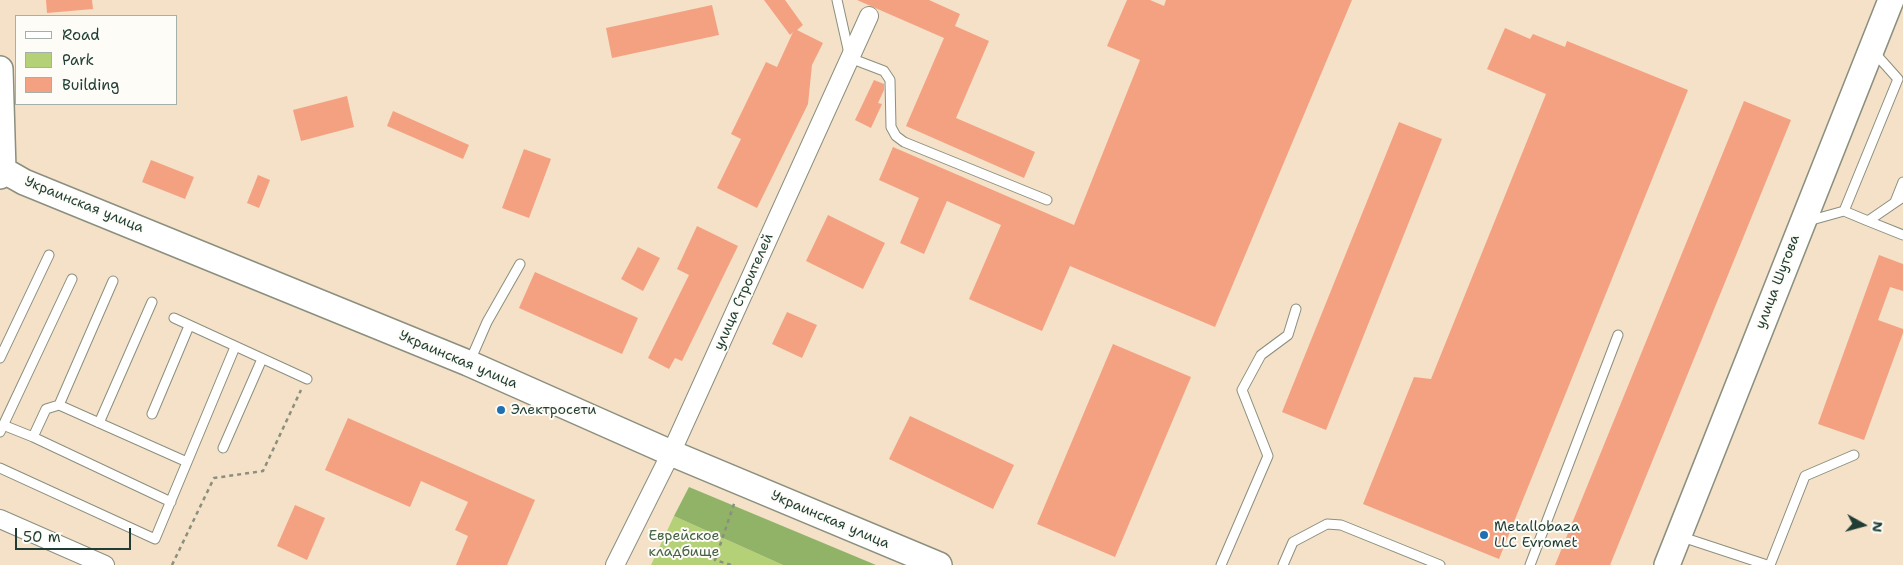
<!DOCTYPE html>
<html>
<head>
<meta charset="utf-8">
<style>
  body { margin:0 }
  #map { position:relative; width:1903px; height:565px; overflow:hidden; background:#f4e1c7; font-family:"Shantell Sans",sans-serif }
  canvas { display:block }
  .legend { position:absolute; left:15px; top:15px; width:162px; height:90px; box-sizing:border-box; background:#fdfcf7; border:1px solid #a4b0a9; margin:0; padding:6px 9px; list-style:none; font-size:15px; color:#1f3d34 }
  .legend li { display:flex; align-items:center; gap:10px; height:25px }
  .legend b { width:25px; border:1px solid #a4b0a9 }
  .north { position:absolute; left:1838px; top:500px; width:50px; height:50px; -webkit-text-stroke:4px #fdfcf7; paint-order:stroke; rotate:97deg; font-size:14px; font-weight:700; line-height:20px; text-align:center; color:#1f3d34 }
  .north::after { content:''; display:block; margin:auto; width:18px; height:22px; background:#1f3d34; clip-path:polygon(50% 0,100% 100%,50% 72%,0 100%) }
  .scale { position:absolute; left:15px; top:528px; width:116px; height:22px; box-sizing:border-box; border:2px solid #1f3d34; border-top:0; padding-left:6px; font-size:15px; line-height:18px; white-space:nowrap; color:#1f3d34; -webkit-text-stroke:4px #fdfcf7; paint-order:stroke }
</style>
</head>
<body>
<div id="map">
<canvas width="1903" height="565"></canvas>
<ul class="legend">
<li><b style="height:6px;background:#fff"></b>Road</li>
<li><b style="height:14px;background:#b5d178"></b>Park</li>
<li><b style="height:14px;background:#f4a182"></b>Building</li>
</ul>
<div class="north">N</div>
<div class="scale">50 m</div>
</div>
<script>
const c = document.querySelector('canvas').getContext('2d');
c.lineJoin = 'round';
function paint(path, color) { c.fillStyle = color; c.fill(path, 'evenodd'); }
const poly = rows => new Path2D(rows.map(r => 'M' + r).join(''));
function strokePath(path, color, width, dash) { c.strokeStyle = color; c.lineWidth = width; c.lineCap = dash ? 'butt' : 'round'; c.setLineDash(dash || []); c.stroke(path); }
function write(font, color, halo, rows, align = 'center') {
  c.font = font + ' "Shantell Sans",sans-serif'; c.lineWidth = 4; c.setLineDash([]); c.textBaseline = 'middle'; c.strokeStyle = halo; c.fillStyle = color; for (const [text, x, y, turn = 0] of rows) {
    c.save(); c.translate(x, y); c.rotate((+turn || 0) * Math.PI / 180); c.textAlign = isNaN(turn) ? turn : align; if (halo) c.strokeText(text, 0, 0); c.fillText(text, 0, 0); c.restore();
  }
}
paint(poly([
  [674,516,783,565,651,565]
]), '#b5d178');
paint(poly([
  [689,487,876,565,783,565,674,516]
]), '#90b368');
paint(poly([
  [46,0,92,0,93,9,47,13],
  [764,0,785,0,803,25,797,30,823,43,812,65,808,104,757,208,717,188,741,139,731,134,766,62,777,67,793,32,790,35],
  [857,0,929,0,960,14,955,26,989,41,956,118,1035,152,1024,178,906,126,944,38],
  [1127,0,1150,0,1164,6,1166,0,1352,0,1215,327,1070,266,1042,331,969,299,1001,225,947,201,924,254,900,243,919,198,879,180,893,147,1074,225,1140,60,1107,46],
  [712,5,719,35,612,58,606,28],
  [1505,28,1530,39,1533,34,1565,47,1567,41,1688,90,1499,559,1363,504,1414,377,1431,379,1546,94,1487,69],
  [874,80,884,84,884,90,878,103,882,104,871,128,855,120],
  [347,96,354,127,301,141,293,110],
  [1744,101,1791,120,1610,565,1555,565],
  [393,111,469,145,463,159,387,126],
  [1399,122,1442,139,1326,430,1282,412],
  [524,149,551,159,529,218,502,208],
  [151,160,194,177,185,199,142,182],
  [258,175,270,180,259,208,247,203],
  [828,215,885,243,863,289,806,261],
  [697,226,738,246,682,361,675,358,669,369,648,358,689,275,677,269],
  [638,247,660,258,643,291,621,279],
  [1879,255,1903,264,1903,291,1890,287,1878,320,1903,329,1903,333,1864,440,1818,424],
  [535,272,638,318,622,354,519,308],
  [787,312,817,325,802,358,772,344],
  [1113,344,1191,377,1115,557,1037,524],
  [910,416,1014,465,993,509,889,459],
  [348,418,535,500,507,565,456,565,468,536,455,530,468,502,421,481,410,507,325,470],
  [295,505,325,518,307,560,277,546]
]), '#f4a182');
const lane = poly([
  [837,0,850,58,884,71,890,80,891,127,896,136,904,142,1047,200],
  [1895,202,1903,182],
  [1844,211,1868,221,1903,197],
  [1808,221,1844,211,1898,79,1873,51],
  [1868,221,1903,235],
  [174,318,307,379],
  [0,358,49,255],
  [470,361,487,322,520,264],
  [59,405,113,281],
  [152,414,189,326],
  [99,423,152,302],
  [3,425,33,437,171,502],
  [0,432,72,279],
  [33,437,46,409,59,405,187,462],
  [223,448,262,359],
  [0,468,155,539,235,347],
  [1679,536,1767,565],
  [1221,565,1268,456,1242,390,1261,355,1288,335,1296,309],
  [1283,565,1293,542,1327,524,1341,525,1440,565],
  [1530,565,1618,335],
  [1770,565,1805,476,1854,455]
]);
const street = poly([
  [0,519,105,565],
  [615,565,671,453,869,16]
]);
const secondary = poly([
  [0,69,3,170,0,176],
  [3,170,24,182,468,363,671,453,939,565],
  [1667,565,1891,0]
]);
strokePath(lane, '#8a8f7e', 11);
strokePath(street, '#8a8f7e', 20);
strokePath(secondary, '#8a8f7e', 28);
strokePath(poly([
  [172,565,214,478,263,471,301,390],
  [731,565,715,560,735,501]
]), '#8a8f7e', 2.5, [4, 4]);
strokePath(lane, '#fff', 9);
strokePath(street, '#fff', 18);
strokePath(secondary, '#fff', 25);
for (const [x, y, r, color] of [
  [501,410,5,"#1f6fb2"],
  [1484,535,5,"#1f6fb2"]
]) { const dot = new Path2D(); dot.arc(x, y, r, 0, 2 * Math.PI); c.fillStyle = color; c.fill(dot); strokePath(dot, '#fdfcf7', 2); }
write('14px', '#1f3d34', '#fdfcf7', [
  ["Украинская улица",84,205,22],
  ["улица Шутова",1778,282,-69],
  ["улица Строителей",744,292,-66],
  ["Украинская улица",458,360,23],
  ["Украинская улица",830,520,23]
]);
write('14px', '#1f3d34', '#fdfcf7', [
  ["Электросети",511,410],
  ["Metallobaza",1494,527],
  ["LLC Evromet",1494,543]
], 'left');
write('14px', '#446245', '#fdfcf7', [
  ["Еврейское",684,536],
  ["кладбище",684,552]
]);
</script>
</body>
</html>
